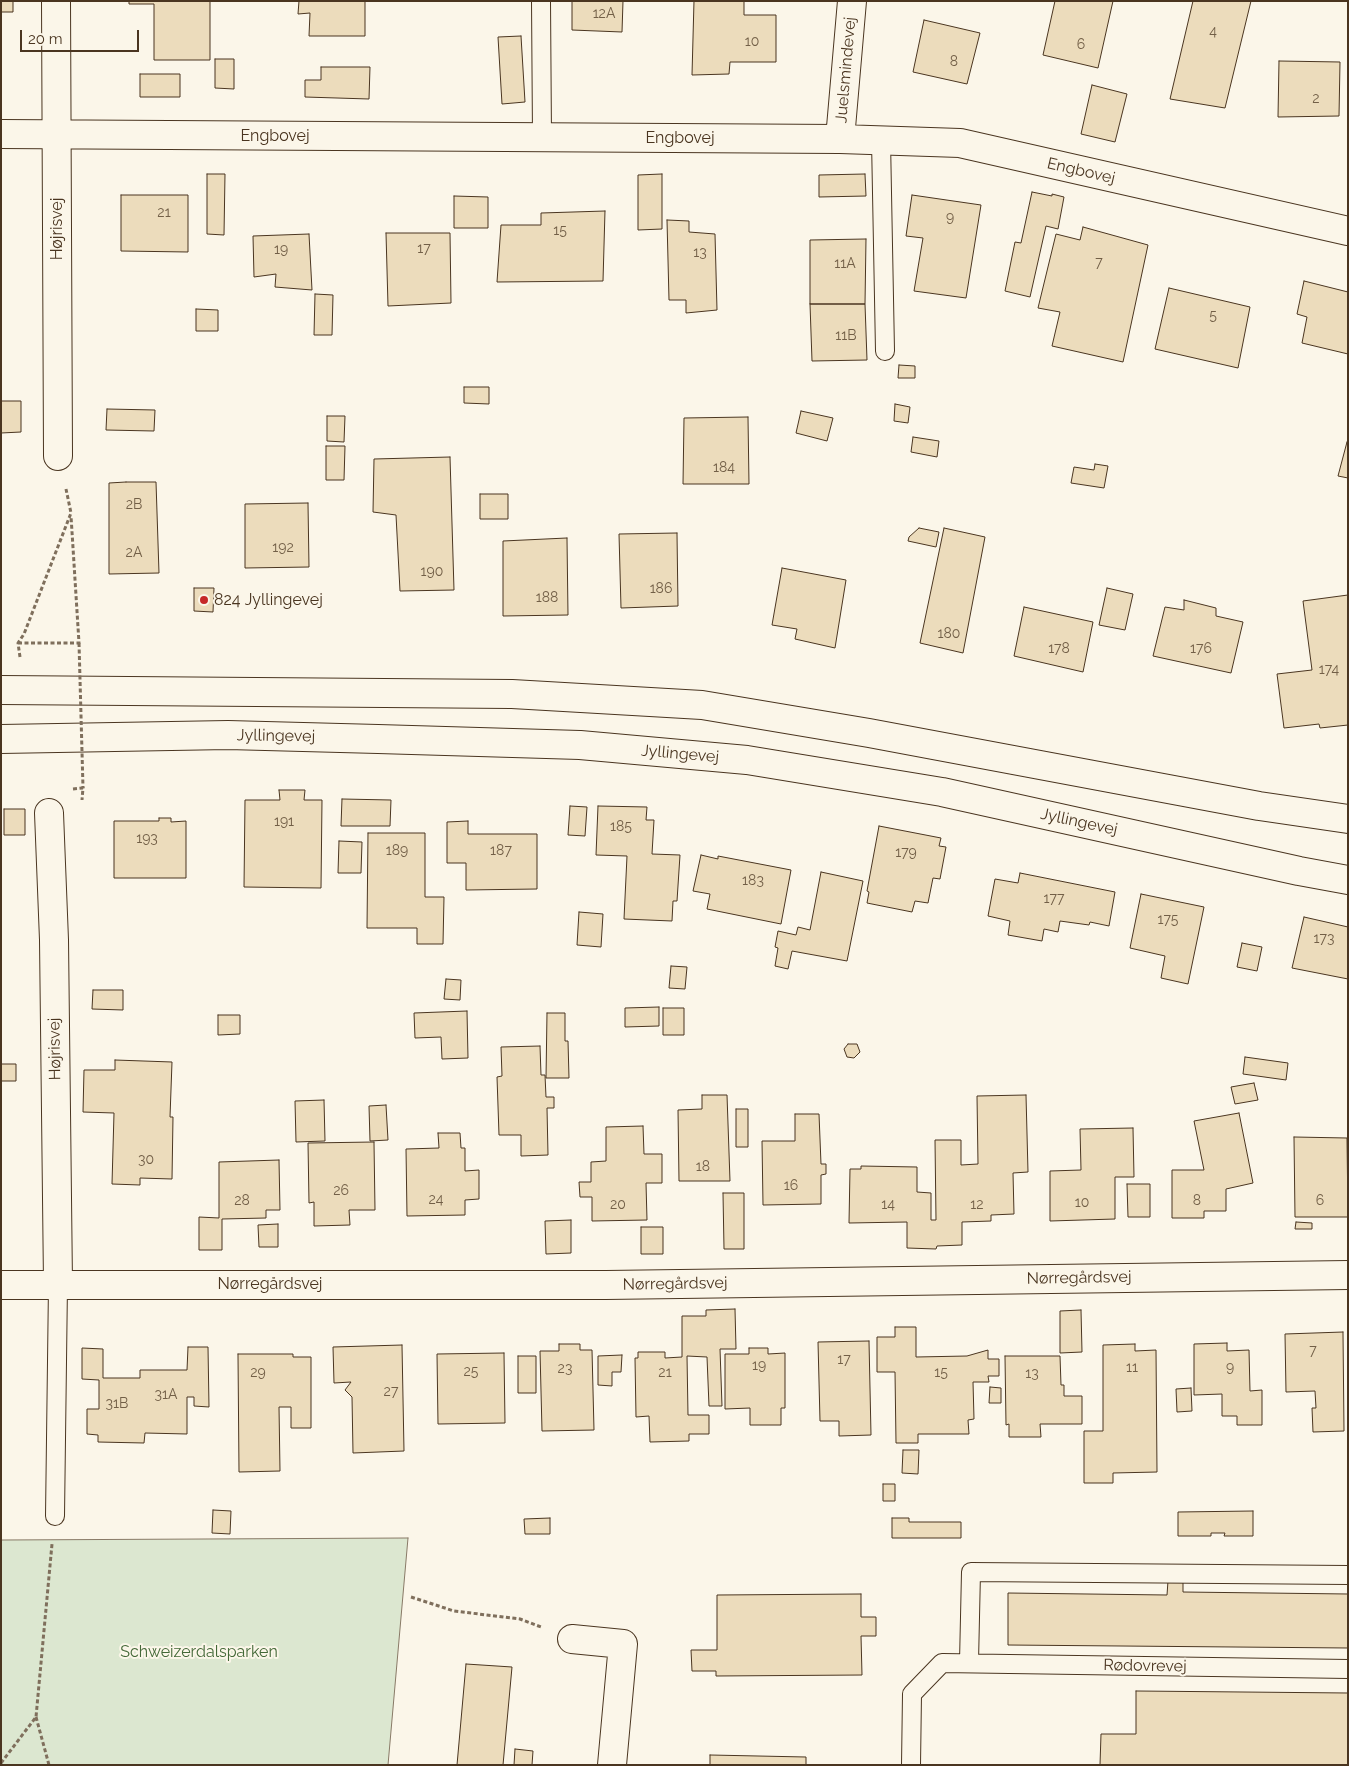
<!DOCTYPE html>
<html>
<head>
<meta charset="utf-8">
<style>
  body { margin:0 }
  #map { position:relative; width:1349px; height:1766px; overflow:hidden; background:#fbf6e9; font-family:Raleway,sans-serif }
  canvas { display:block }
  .frame { position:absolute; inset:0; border:2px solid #4a3520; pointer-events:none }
  .scale { position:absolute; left:20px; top:30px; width:119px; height:22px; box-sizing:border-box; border:2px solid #4a3520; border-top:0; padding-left:6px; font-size:15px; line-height:18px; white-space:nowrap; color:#4a3520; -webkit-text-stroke:4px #fbf6e9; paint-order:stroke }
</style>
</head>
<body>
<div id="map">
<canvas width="1349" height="1766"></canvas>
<div class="frame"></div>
<div class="scale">20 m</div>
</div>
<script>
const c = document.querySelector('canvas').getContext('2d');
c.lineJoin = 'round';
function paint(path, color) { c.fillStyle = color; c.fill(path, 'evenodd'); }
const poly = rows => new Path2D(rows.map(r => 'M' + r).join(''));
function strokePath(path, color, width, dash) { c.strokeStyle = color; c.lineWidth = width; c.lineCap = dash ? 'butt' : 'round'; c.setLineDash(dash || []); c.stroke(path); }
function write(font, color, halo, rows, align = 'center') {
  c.font = font + ' Raleway,sans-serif'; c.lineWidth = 4; c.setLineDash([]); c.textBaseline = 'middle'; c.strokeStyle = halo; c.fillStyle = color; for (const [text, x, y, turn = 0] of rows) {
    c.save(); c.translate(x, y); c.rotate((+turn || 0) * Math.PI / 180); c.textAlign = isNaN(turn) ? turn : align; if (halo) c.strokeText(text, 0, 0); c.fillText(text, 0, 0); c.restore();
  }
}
const green = poly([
  [408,1538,388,1765,1,1765,1,1540,408,1538]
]);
paint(green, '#dce7d0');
strokePath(green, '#887966', 1);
const building = poly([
  [1,1,13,1,13,12,1,12,1,1],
  [129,1,210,1,210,60,154,60,154,4,129,4,129,1],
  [299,1,365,1,365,36,309,36,310,13,298,14,299,1],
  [572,1,623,1,622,32,572,30,572,1],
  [694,1,744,1,744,15,776,15,776,62,730,62,729,74,692,75,694,1],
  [1055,1,1113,1,1098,68,1043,55,1055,1],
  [1193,1,1251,1,1225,108,1170,99,1193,1],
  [924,20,980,33,967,84,913,72,924,20],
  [521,36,525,102,502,104,498,37,521,36],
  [215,59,234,59,234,89,215,88,215,59],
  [1279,61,1340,62,1339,116,1278,117,1279,61],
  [321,67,370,67,369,99,305,97,305,80,321,80,321,67],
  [140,74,180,74,180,97,140,97,140,74],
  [1092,85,1127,94,1115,142,1081,134,1092,85],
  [207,174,225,174,224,235,207,234,207,174],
  [662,174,662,229,638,230,638,175,662,174],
  [865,174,866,196,819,197,819,175,865,174],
  [1032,192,1052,196,1052,194,1064,197,1058,229,1046,226,1030,297,1005,291,1015,242,1021,243,1032,192],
  [121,195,188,195,188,252,121,251,121,195],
  [912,195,981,205,966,298,914,291,923,238,906,236,912,195],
  [454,196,488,197,488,228,454,228,454,196],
  [605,211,603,281,497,282,501,225,541,225,541,213,605,211],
  [667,220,689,221,689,232,715,234,717,310,686,313,686,300,669,300,667,220],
  [1083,227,1148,245,1123,362,1052,346,1060,312,1038,308,1056,234,1080,240,1083,227],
  [386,233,450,233,451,303,388,306,386,233],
  [309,234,312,290,275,287,276,274,254,277,253,236,309,234],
  [866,239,865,304,810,304,810,240,866,239],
  [1304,281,1348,292,1348,354,1302,343,1307,317,1297,314,1304,281],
  [1169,288,1250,307,1238,368,1155,349,1169,288],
  [315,294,333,295,332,335,314,335,315,294],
  [810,304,865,304,867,360,812,361,810,304],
  [196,309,218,310,218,331,196,331,196,309],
  [899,365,915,366,915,378,898,378,899,365],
  [464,387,489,387,489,404,464,403,464,387],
  [1,401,21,401,21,432,1,433,1,401],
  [895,404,910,407,908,423,894,421,895,404],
  [107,409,155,410,154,431,106,430,107,409],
  [801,411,833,418,827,441,796,433,801,411],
  [327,416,345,416,344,442,327,441,327,416],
  [748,417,749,484,683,484,684,418,748,417],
  [913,437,939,441,937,457,911,452,913,437],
  [1347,442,1348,442,1348,478,1338,476,1347,442],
  [326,446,345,446,344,480,326,480,326,446],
  [450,457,454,590,400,591,396,515,373,512,374,459,450,457],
  [1095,464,1108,466,1104,488,1071,483,1074,467,1094,470,1095,464],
  [126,482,156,482,159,573,109,574,109,483,126,482],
  [480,494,508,494,508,519,480,519,480,494],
  [308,503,309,567,245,568,245,504,308,503],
  [919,528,939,532,936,547,908,541,909,537,919,528],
  [944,528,985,537,963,653,920,643,944,528],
  [677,533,678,606,621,608,619,534,677,533],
  [567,538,568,615,503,616,503,541,567,538],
  [782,568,846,580,835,648,795,639,797,629,772,625,782,568],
  [194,588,214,588,213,612,194,611,194,588],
  [1107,588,1133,594,1125,630,1099,625,1107,588],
  [1348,595,1348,725,1320,728,1319,724,1284,728,1277,674,1312,670,1303,601,1348,595],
  [1184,600,1216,608,1216,616,1243,622,1231,673,1153,656,1165,607,1184,610,1184,600],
  [1024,607,1093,622,1083,672,1014,656,1024,607],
  [279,790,305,790,304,800,322,800,321,888,244,887,245,800,280,800,279,790],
  [342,799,391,800,390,826,341,826,342,799],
  [570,806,587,807,585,836,568,835,570,806],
  [598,806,647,807,646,820,654,820,652,854,680,855,677,901,673,901,672,921,624,919,627,856,596,855,598,806],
  [4,809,25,809,25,835,4,835,4,809],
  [159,818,171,818,171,822,186,821,186,878,114,878,114,821,159,821,159,818],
  [468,821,468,834,537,834,537,889,466,890,466,863,447,863,447,822,468,821],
  [879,826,941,838,939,846,946,847,940,879,933,878,928,903,915,901,912,912,867,903,869,892,867,891,879,826],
  [368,833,425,833,425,897,444,897,443,944,417,944,417,928,367,928,368,833],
  [339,841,362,842,361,873,338,873,339,841],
  [701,855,718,859,718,856,791,870,781,924,707,909,710,894,693,891,701,855],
  [821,872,863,881,847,961,792,951,788,969,775,966,778,948,775,947,778,931,796,935,798,927,810,930,821,872],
  [1020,873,1115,892,1109,926,1090,922,1089,925,1060,921,1058,932,1044,929,1042,941,1008,935,1010,921,988,916,995,879,1018,883,1020,873],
  [1141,894,1204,907,1188,984,1161,978,1165,956,1130,948,1141,894],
  [579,912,603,914,601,947,577,945,579,912],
  [1304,917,1348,927,1348,979,1292,968,1304,917],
  [1242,943,1262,947,1257,971,1237,967,1242,943],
  [671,966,687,967,685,989,669,988,671,966],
  [446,979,461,980,460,1000,444,999,446,979],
  [93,990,123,990,123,1010,92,1009,93,990],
  [659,1007,659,1026,625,1027,625,1008,659,1007],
  [663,1008,684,1008,684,1035,663,1035,663,1008],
  [467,1011,468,1058,442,1059,441,1037,415,1038,414,1013,467,1011],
  [547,1013,565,1013,565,1041,568,1041,569,1078,546,1078,547,1013],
  [218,1015,240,1015,240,1034,218,1035,218,1015],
  [848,1044,857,1044,860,1052,854,1058,847,1057,844,1049,848,1044],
  [540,1046,541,1075,545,1075,546,1097,554,1097,554,1108,547,1108,548,1155,521,1156,521,1135,499,1135,497,1077,502,1076,501,1047,540,1046],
  [1245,1057,1288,1063,1286,1080,1243,1074,1245,1057],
  [115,1060,172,1062,170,1117,173,1117,172,1179,140,1178,140,1185,112,1184,114,1113,83,1112,84,1070,115,1070,115,1060],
  [1,1064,16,1064,16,1081,1,1081,1,1064],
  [1254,1083,1258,1100,1235,1104,1231,1087,1254,1083],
  [702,1095,727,1095,730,1181,679,1181,678,1110,702,1109,702,1095],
  [1026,1095,1028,1172,1013,1173,1014,1214,991,1215,991,1221,962,1222,962,1245,937,1246,936,1249,907,1248,907,1222,849,1223,850,1169,861,1169,861,1166,917,1167,917,1192,931,1193,931,1220,936,1220,935,1140,961,1140,961,1165,978,1164,977,1096,1026,1095],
  [324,1100,325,1141,296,1142,295,1101,324,1100],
  [386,1105,388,1140,370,1141,369,1106,386,1105],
  [736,1109,748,1109,748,1147,736,1147,736,1109],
  [1239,1113,1253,1183,1226,1189,1226,1211,1204,1211,1204,1218,1172,1218,1172,1170,1204,1170,1194,1121,1239,1113],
  [795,1114,819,1114,821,1164,826,1164,826,1174,821,1175,821,1204,763,1205,762,1141,795,1141,795,1114],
  [643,1126,644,1154,662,1154,662,1183,646,1183,647,1220,592,1221,592,1197,580,1197,579,1182,591,1182,591,1162,606,1161,606,1127,643,1126],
  [1133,1128,1134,1177,1115,1177,1115,1219,1050,1221,1050,1171,1081,1170,1080,1129,1133,1128],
  [438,1133,460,1133,461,1148,465,1148,465,1171,479,1170,479,1199,465,1200,465,1215,407,1216,406,1149,439,1148,438,1133],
  [1294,1137,1347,1138,1348,1217,1295,1217,1294,1137],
  [374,1142,375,1210,349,1210,350,1225,314,1226,314,1202,309,1203,308,1143,374,1142],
  [279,1160,280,1210,266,1210,266,1218,222,1219,222,1250,199,1250,199,1217,219,1218,219,1162,279,1160],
  [1127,1184,1150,1184,1150,1217,1128,1217,1127,1184],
  [723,1193,744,1193,744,1249,724,1249,723,1193],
  [571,1220,571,1253,546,1254,545,1221,571,1220],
  [1296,1222,1312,1223,1312,1229,1295,1229,1296,1222],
  [278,1224,278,1247,259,1247,258,1225,278,1224],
  [641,1227,663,1227,663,1254,641,1254,641,1227],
  [735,1309,736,1349,720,1349,722,1406,709,1406,707,1357,687,1356,688,1415,709,1415,709,1434,689,1434,689,1441,650,1442,649,1416,636,1417,635,1358,638,1358,638,1352,665,1352,665,1358,682,1357,682,1316,706,1316,706,1310,735,1309],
  [1081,1310,1082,1352,1060,1353,1060,1311,1081,1310],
  [895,1327,916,1327,916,1357,967,1356,988,1350,988,1359,999,1359,999,1376,988,1376,989,1382,973,1382,974,1419,968,1420,969,1434,918,1434,918,1443,896,1443,895,1372,877,1372,877,1337,895,1337,895,1327],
  [1343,1332,1344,1431,1313,1432,1312,1408,1316,1408,1315,1391,1286,1392,1285,1334,1343,1332],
  [869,1341,871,1435,839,1436,839,1421,820,1421,818,1342,869,1341],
  [1227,1343,1227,1351,1249,1350,1250,1391,1262,1390,1262,1425,1237,1425,1237,1416,1222,1416,1222,1394,1194,1395,1194,1344,1227,1343],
  [559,1344,580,1344,580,1350,592,1350,594,1430,542,1431,540,1351,559,1351,559,1344],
  [1135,1344,1135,1351,1156,1350,1157,1472,1113,1473,1113,1483,1084,1483,1084,1431,1103,1431,1103,1345,1135,1344],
  [402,1345,404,1451,353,1453,352,1397,345,1390,351,1382,334,1383,333,1347,402,1345],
  [188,1347,208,1347,209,1407,194,1406,194,1397,187,1397,187,1434,145,1433,144,1443,98,1442,98,1435,87,1434,87,1409,99,1409,99,1380,82,1379,82,1348,103,1349,103,1378,140,1378,140,1370,187,1370,188,1347],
  [749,1348,768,1348,768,1354,785,1353,785,1408,781,1408,781,1425,750,1425,750,1408,725,1409,725,1354,749,1354,749,1348],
  [504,1353,505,1423,438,1424,437,1354,504,1353],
  [238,1354,293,1354,293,1357,311,1357,311,1428,291,1428,291,1407,279,1407,280,1471,239,1472,238,1354],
  [622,1355,621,1372,612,1372,612,1386,598,1385,598,1356,622,1355],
  [518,1356,536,1356,536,1393,518,1393,518,1356],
  [1005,1356,1060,1356,1061,1385,1064,1385,1064,1396,1082,1396,1082,1424,1040,1424,1041,1437,1009,1437,1009,1424,1006,1425,1005,1356],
  [990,1387,1001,1388,1001,1403,989,1403,990,1387],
  [1191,1388,1192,1411,1177,1412,1176,1389,1191,1388],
  [903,1450,919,1450,918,1474,902,1473,903,1450],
  [883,1484,895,1484,895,1501,883,1501,883,1484],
  [213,1510,231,1511,230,1534,212,1533,213,1510],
  [1253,1511,1253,1536,1224,1536,1225,1533,1211,1533,1211,1536,1178,1536,1178,1512,1253,1511],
  [550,1518,550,1534,525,1534,524,1519,550,1518],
  [892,1518,909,1518,909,1522,961,1522,961,1538,892,1538,892,1518],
  [1168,1581,1183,1581,1183,1592,1348,1594,1348,1648,1008,1645,1008,1593,1167,1595,1168,1581],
  [861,1594,861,1617,876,1617,876,1636,861,1636,862,1675,716,1676,716,1671,692,1671,691,1650,717,1650,717,1595,861,1594],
  [466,1664,512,1667,503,1765,457,1765,466,1664],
  [1136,1691,1348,1693,1348,1765,1100,1765,1101,1734,1136,1734,1136,1691],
  [515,1749,533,1751,532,1765,514,1765,515,1749],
  [710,1755,806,1757,806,1765,710,1765,710,1755]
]);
paint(building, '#ecdcbc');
strokePath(building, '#4a3520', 1);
const lane = poly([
  [541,1,542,137],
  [881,140,885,351],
  [55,1516,58,1284],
  [969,1662,971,1572,1348,1575],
  [911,1765,912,1694,942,1663,1348,1669]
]);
const street = poly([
  [56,1,58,456],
  [1,134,840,139,960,143,1348,231],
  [840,139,852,1],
  [49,813,54,940,58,1284],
  [1,1285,606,1285,1348,1275],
  [572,1639,623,1644,612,1765]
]);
const secondary = poly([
  [1,690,512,694,702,705,869,733,1259,806,1348,819],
  [1,739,228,735,378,739,580,745,747,760,942,792,1299,871,1348,880]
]);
strokePath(lane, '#4a3520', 20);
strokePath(street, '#4a3520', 30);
strokePath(secondary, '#4a3520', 30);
strokePath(poly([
  [18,643,79,643,71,516],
  [20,657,18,643,24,634,71,513,66,489],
  [73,789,83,788,82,800],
  [411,1597,454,1611,520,1619,541,1627],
  [36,1717,49,1765],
  [1,1763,36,1717,52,1544]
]), '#7f6f5c', 3, [4, 2.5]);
strokePath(lane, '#fbf6e9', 18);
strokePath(street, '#fbf6e9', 28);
strokePath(secondary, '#fbf6e9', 28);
strokePath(poly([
  [79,643,83,788]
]), '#7f6f5c', 3, [4, 2.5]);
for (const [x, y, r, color] of [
  [204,600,5,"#c62828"]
]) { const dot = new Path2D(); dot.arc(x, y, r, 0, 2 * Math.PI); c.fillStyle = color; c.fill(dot); strokePath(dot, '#fbf6e9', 2); }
write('14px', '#725f47', null, [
  ["12A",604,14],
  ["4",1213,32],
  ["10",752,42],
  ["6",1081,45],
  ["8",954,62],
  ["2",1316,99],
  ["21",164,213],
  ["9",950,218],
  ["15",560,231],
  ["17",424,249],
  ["19",281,250],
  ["13",700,253],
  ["7",1099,263],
  ["11A",845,264],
  ["5",1213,316],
  ["11B",846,336],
  ["184",724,468],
  ["2B",134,505],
  ["192",283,548],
  ["2A",134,553],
  ["190",432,572],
  ["186",661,589],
  ["188",547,598],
  ["180",949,634],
  ["178",1059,649],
  ["176",1201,649],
  ["174",1329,670],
  ["191",284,822],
  ["185",621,827],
  ["193",147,839],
  ["189",397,851],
  ["187",501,851],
  ["179",906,853],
  ["183",753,881],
  ["177",1054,899],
  ["175",1168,920],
  ["173",1324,939],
  ["30",146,1160],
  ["18",703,1167],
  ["16",791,1186],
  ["26",341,1191],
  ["24",436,1200],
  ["28",242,1201],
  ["8",1197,1201],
  ["6",1320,1201],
  ["10",1082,1203],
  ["20",618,1205],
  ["14",888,1205],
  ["12",977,1205],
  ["7",1313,1351],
  ["17",844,1360],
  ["19",759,1366],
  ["11",1132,1368],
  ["9",1230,1368],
  ["23",565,1369],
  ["25",471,1372],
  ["29",258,1373],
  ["21",665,1373],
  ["15",941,1373],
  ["13",1032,1374],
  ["27",391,1392],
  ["31A",166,1395],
  ["31B",117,1404]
]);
write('16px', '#4a3520', '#fbf6e9', [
  ["Juelsmindevej",846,70,-85],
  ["Engbovej",275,136],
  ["Engbovej",680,138],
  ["Engbovej",1081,171,13],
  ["Højrisvej",57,229,-90],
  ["Jyllingevej",276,736,1],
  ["Jyllingevej",680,754,5],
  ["Jyllingevej",1079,822,12],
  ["Højrisvej",55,1049,-91],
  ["Nørregårdsvej",1079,1278,-1],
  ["Nørregårdsvej",270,1284],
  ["Nørregårdsvej",675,1284,-1],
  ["Rødovrevej",1145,1666,1]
]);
write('16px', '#4a3520', '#fbf6e9', [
  ["824 Jyllingevej",214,600]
], 'left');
write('16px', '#436837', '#fbf6e9', [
  ["Schweizerdalsparken",199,1652]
]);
</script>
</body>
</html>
